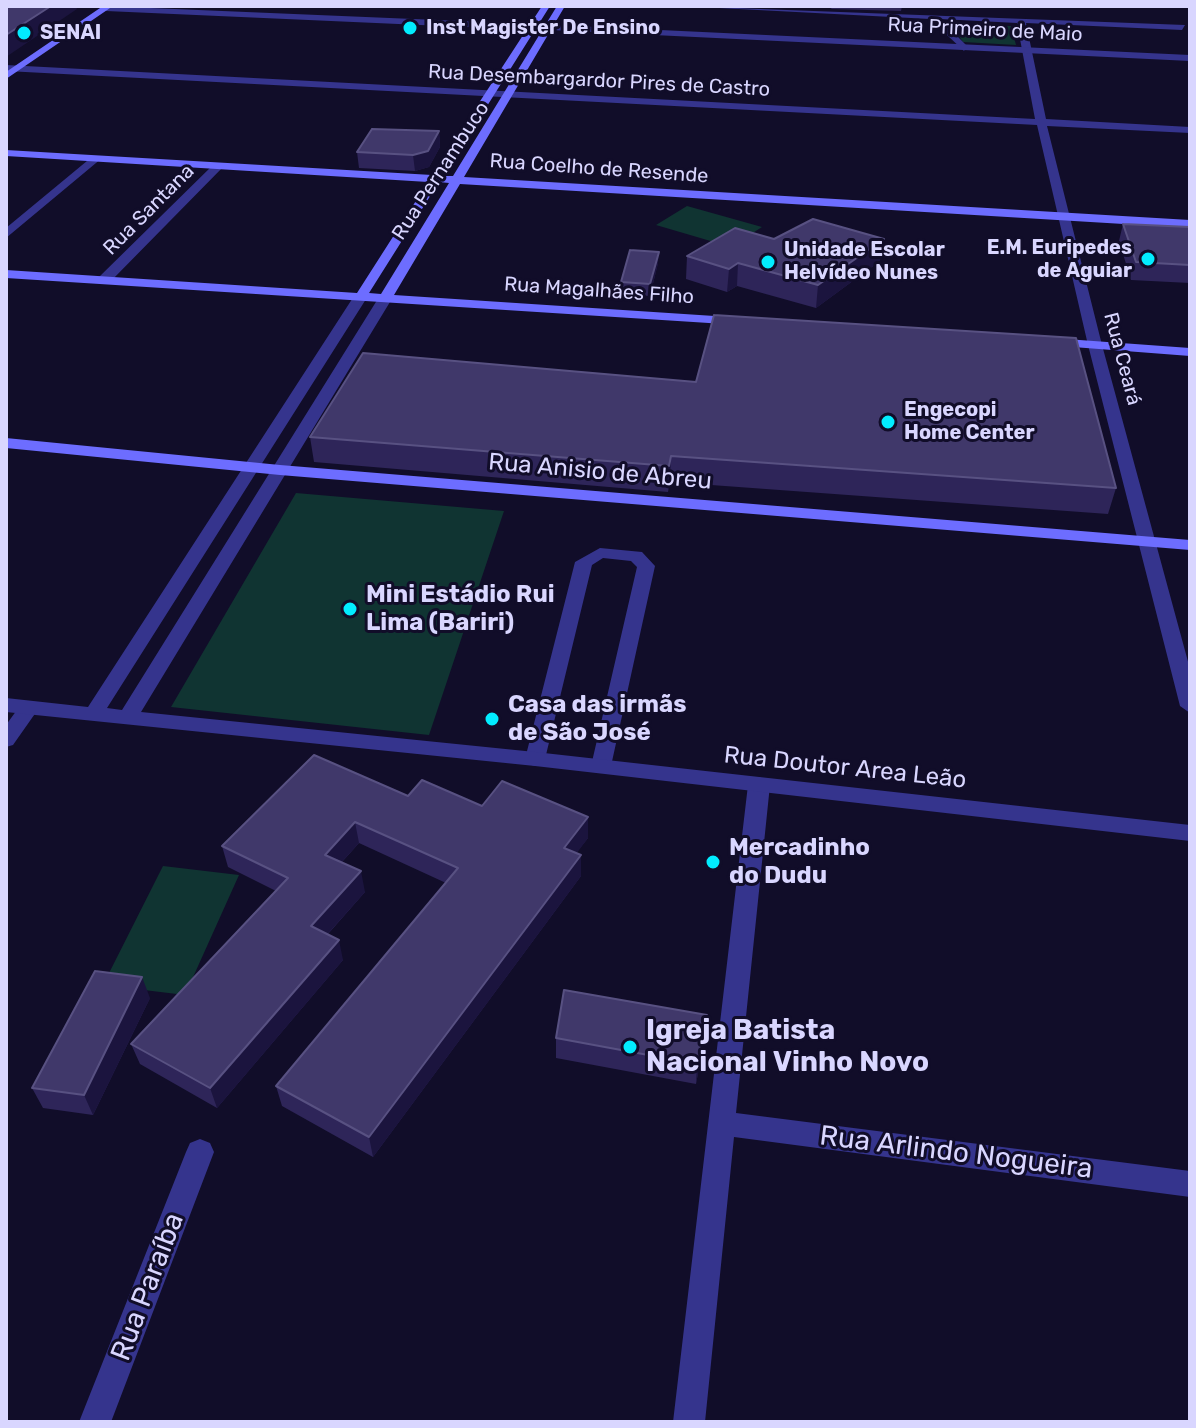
<!DOCTYPE html>
<html>
<head>
<meta charset="utf-8">
<style>
  body { margin:0 }
  #map { position:relative; width:1196px; height:1428px; overflow:hidden; background:#110d29; font-family:Rubik,sans-serif }
  canvas { display:block }
  .frame { position:absolute; inset:0; border:8px solid #d9d6ff; pointer-events:none }
</style>
</head>
<body>
<div id="map">
<canvas width="1196" height="1428"></canvas>
<div class="frame"></div>
</div>
<script>
const c = document.querySelector('canvas').getContext('2d');
c.lineJoin = 'round';
function paint(path, color) { c.fillStyle = color; c.fill(path, 'evenodd'); }
const poly = rows => new Path2D(rows.map(r => 'M' + r).join(''));
function strokePath(path, color, width, dash) { c.strokeStyle = color; c.lineWidth = width; c.lineCap = dash ? 'butt' : 'round'; c.setLineDash(dash || []); c.stroke(path); }
function write(font, color, halo, rows, align = 'center') {
  c.font = font + ' Rubik,sans-serif'; c.lineWidth = 6; c.setLineDash([]); c.textBaseline = 'middle'; c.strokeStyle = halo; c.fillStyle = color; for (const [text, x, y, turn = 0] of rows) {
    c.save(); c.translate(x, y); c.rotate((+turn || 0) * Math.PI / 180); c.textAlign = isNaN(turn) ? turn : align; if (halo) c.strokeText(text, 0, 0); c.fillText(text, 0, 0); c.restore();
  }
}
paint(poly([
  [950,24,1011,26,1016,45,963,42],
  [687,206,762,227,731,247,656,225],
  [296,493,504,511,429,735,171,707],
  [163,866,239,875,185,995,103,985]
]), '#103432');
paint(poly([
  [103,6,533,24,537,27,533,30,106,11,103,6],
  [681,6,1185,25,1182,30,1026,23,1046,119,1190,127,1190,133,1047,126,1102,345,1100,348,1088,345,1037,125,6,71,6,65,1035,119,1017,23,940,19,967,46,964,51,930,19,681,6],
  [93,156,102,158,6,238,6,228,93,156],
  [215,163,225,165,109,283,99,283,99,277,215,163],
  [600,548,642,552,655,566,611,766,608,771,601,773,594,771,591,766,637,567,631,561,603,558,592,565,545,759,535,766,528,764,525,759,575,562,600,548],
  [29,701,39,708,13,745,6,747,6,725,22,703,29,701],
  [759,777,766,780,770,785,736,1113,1190,1171,1190,1197,734,1137,705,1422,673,1422,748,785,752,780,759,777],
  [200,1139,210,1143,214,1152,111,1422,79,1422,186,1152,190,1143,200,1139]
]), '#35348d');
paint(poly([
  [533,24,1190,55,1190,61,530,29,533,24],
  [356,293,368,296,107,708,122,710,379,297,386,293,393,297,141,712,535,752,1190,825,1190,841,535,766,6,712,6,698,88,707,356,293],
  [1095,341,1102,345,1190,669,1190,713,1180,706,1088,345,1095,341]
]), '#35348d');
paint(poly([
  [103,6,113,6,6,79,6,72,103,6],
  [542,6,550,6,443,176,453,176,557,6,565,6,464,177,1190,220,1190,228,460,184,394,295,745,318,747,321,740,325,6,278,6,270,357,293,428,182,6,156,6,150,432,175,542,6],
  [439,182,449,183,381,294,369,293,439,182],
  [1052,338,1190,348,1190,356,1047,345,1045,342,1052,338],
  [6,438,280,465,1190,540,1190,550,280,475,6,448,6,438]
]), '#6d6dff');
paint(poly([
  [827,6,902,6,901,11,832,9],
  [439,131,440,147,429,167,415,171,359,168,357,152],
  [1123,224,1190,227,1190,283,1131,280,1119,241],
  [774,239,880,261,816,308,737,286,727,292,686,279,687,256],
  [658,263,650,296,620,294,621,282],
  [363,353,1116,488,1108,514,670,482,668,492,314,462,310,437],
  [408,796,482,806,588,838,576,853,581,876,373,1157,282,1106,276,1086,446,883,359,843,342,862,365,892,328,934,343,960,217,1108,140,1064,131,1044,276,891,228,867,222,846],
  [150,998,93,1115,43,1108,32,1088],
  [707,1015,705,1035,696,1084,556,1058,556,1038]
]), '#2e2559');
paint(poly([
  [51,6,76,6,77,9,6,57,6,35],
  [439,131,440,147,429,167,415,171,413,155],
  [884,239,880,261,816,308,818,285],
  [659,252,658,263,650,296,650,284],
  [738,263,737,286,727,292,729,269],
  [671,456,670,482,668,492,669,466],
  [588,817,588,838,565,869,564,848],
  [355,822,359,843,330,875,325,855],
  [581,855,581,876,373,1157,369,1137],
  [361,871,365,892,316,947,311,926],
  [339,940,343,960,217,1108,210,1088],
  [142,977,150,998,93,1115,84,1095],
  [707,1015,705,1035,696,1084,697,1064]
]), '#1b143e');
const building = poly([
  [6,6,51,6,6,35,6,6],
  [372,129,439,131,428,151,413,155,357,152,372,129],
  [813,219,884,239,818,285,738,263,729,269,687,256,735,228,774,239,813,219],
  [1123,224,1190,227,1190,265,1136,262,1123,224],
  [630,250,659,252,650,284,621,282,630,250],
  [714,315,1076,338,1116,488,671,456,669,466,310,437,363,353,696,382,714,315],
  [314,755,408,796,422,780,482,806,502,781,588,817,564,848,581,855,369,1137,276,1086,458,868,355,822,325,855,361,871,311,926,339,940,210,1088,131,1044,288,878,222,846,314,755],
  [95,971,142,977,84,1095,32,1088,95,971],
  [564,990,707,1015,697,1064,556,1038,564,990]
]);
paint(building, '#40386a');
strokePath(building, '#585182', 2);
for (const [x, y, r, color] of [
  [410,28,8,"#02ecff"],
  [24,33,8,"#02ecff"],
  [1148,259,8,"#02ecff"],
  [768,262,8,"#02ecff"],
  [888,422,8,"#02ecff"],
  [350,609,8,"#02ecff"],
  [492,719,8,"#02ecff"],
  [713,862,8,"#02ecff"],
  [630,1047,8,"#02ecff"]
]) { const dot = new Path2D(); dot.arc(x, y, r, 0, 2 * Math.PI); c.fillStyle = color; c.fill(dot); strokePath(dot, '#110d29', 3); }
write('bold 20px', '#d9d6ff', '#110d29', [
  ["Inst Magister De Ensino",426,28],
  ["SENAI",40,33],
  ["E.M. Euripedes",1132,248,"right"],
  ["de Aguiar",1132,271,"right"],
  ["Unidade Escolar",784,250],
  ["Helvídeo Nunes",784,273],
  ["Engecopi",904,410],
  ["Home Center",904,433]
], 'left');
write('20px', '#d9d6ff', '#110d29', [
  ["Rua Primeiro de Maio",985,30,3],
  ["Rua Desembargardor Pires de Castro",599,81,3],
  ["Rua Coelho de Resende",599,169,4],
  ["Rua Pernambuco",441,171,-57],
  ["Rua Santana",149,210,-45],
  ["Rua Magalhães Filho",599,291,4],
  ["Rua Ceará",1122,359,75]
]);
write('24px', '#d9d6ff', '#110d29', [
  ["Rua Anisio de Abreu",600,472,5],
  ["Rua Doutor Area Leão",845,768,6]
]);
write('bold 24px', '#d9d6ff', '#110d29', [
  ["Mini Estádio Rui",366,595],
  ["Lima (Bariri)",366,623],
  ["Casa das irmãs",508,705],
  ["de São José",508,733],
  ["Mercadinho",729,848],
  ["do Dudu",729,876]
], 'left');
write('bold 28px', '#d9d6ff', '#110d29', [
  ["Igreja Batista",646,1031],
  ["Nacional Vinho Novo",646,1063]
], 'left');
write('28px', '#d9d6ff', '#110d29', [
  ["Rua Arlindo Nogueira",956,1153,7],
  ["Rua Paraíba",148,1287,-69]
]);
</script>
</body>
</html>
